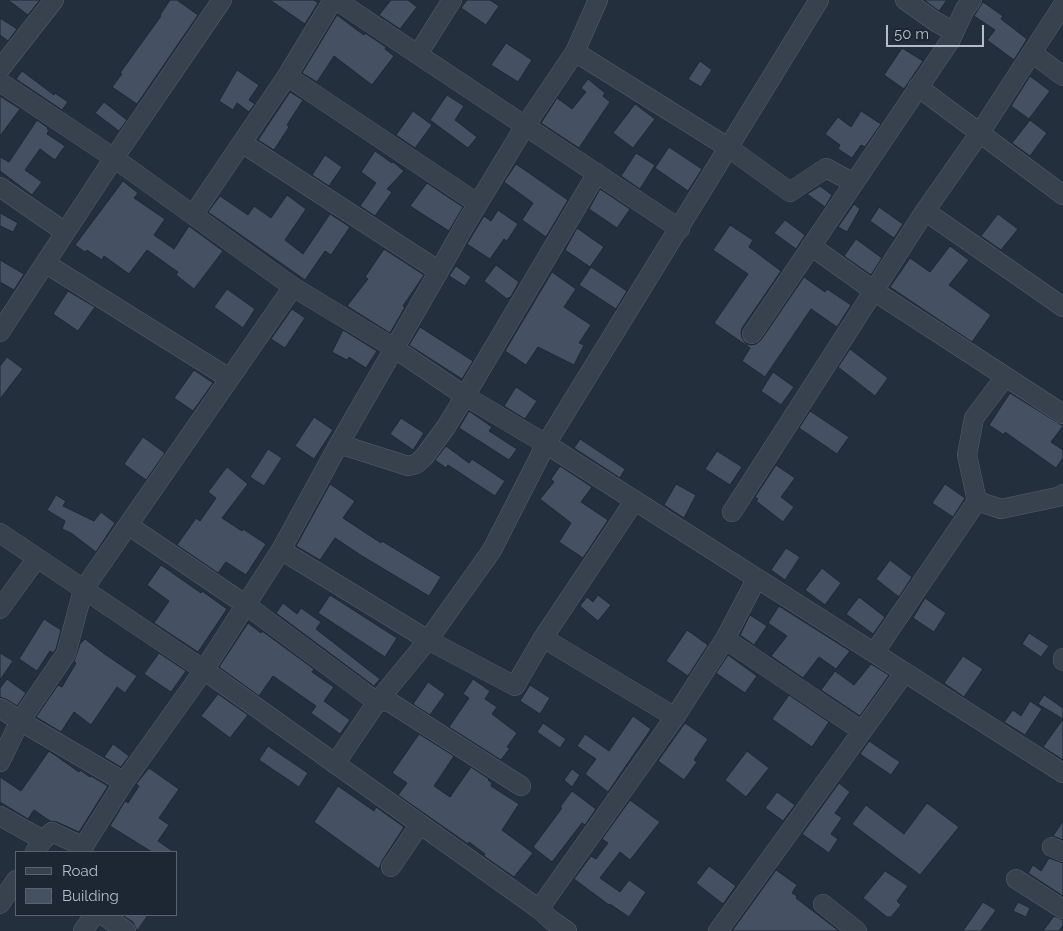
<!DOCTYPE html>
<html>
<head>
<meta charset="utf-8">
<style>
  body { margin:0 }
  #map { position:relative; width:1063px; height:931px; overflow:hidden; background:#242f3e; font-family:Raleway,sans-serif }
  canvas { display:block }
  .legend { position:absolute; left:15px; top:851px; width:162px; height:65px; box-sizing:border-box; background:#1d2633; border:1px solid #59626f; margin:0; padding:6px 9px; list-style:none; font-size:15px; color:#b4bcc9 }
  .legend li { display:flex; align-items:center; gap:10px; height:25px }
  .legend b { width:25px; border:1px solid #59626f }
  .scale { position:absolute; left:886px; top:25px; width:98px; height:22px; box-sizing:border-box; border:2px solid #b4bcc9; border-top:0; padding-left:6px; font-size:15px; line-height:18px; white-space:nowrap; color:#b4bcc9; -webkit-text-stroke:4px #1d2633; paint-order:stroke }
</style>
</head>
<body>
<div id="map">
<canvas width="1063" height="931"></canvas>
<ul class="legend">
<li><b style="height:6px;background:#38414e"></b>Road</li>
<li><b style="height:14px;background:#455162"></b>Building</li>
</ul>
<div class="scale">50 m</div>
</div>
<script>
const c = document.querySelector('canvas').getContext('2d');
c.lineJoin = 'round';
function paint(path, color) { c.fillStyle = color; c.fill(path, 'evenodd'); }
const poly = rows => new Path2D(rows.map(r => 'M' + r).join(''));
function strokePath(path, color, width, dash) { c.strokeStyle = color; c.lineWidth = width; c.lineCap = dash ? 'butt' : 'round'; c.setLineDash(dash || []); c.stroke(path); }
const building = poly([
  [8,0,40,0,28,15,8,0],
  [170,0,177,0,198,15,137,104,112,87,122,74,120,73,161,16,160,15,170,0],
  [270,0,314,0,318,3,305,24,270,0],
  [391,0,408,0,417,7,400,29,379,15,391,0],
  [467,0,490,0,499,6,486,25,461,8,467,0],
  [924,0,947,0,939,11,924,0],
  [983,2,1003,16,1001,19,1027,39,1014,60,987,40,995,30,974,16,983,2],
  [337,15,357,30,364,35,365,33,386,47,385,49,394,56,372,85,334,56,317,82,302,73,337,15],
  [0,18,17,29,8,41,0,35,0,18],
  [506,43,532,60,518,82,491,65,506,43],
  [902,48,923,61,904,89,884,75,902,48],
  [700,61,712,70,701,87,688,79,700,61],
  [237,70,259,85,249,100,255,104,249,112,237,103,233,110,219,101,237,70],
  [22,71,54,95,55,93,68,102,62,110,16,79,22,71],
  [1030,76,1050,91,1029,119,1011,106,1030,76],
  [588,79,605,93,603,96,610,102,579,148,541,123,557,98,572,109,586,92,581,88,588,79],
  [290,92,303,100,287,125,289,127,274,150,258,140,290,92],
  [447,95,464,106,455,120,477,137,468,148,430,120,447,95],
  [0,96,20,109,0,136,0,96],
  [104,102,127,120,119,131,95,113,104,102],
  [635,104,655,119,633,148,613,133,635,104],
  [413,111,432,125,415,148,396,135,413,111],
  [861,111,881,124,865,147,861,145,852,158,838,149,840,145,825,134,838,117,851,127,861,111],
  [37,120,48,128,47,129,49,130,47,134,65,146,55,160,40,149,25,170,42,182,32,195,0,171,0,157,9,162,37,120],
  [1030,120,1047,133,1030,156,1012,143,1030,120],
  [669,147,702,169,688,191,655,168,669,147],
  [375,151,392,163,393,162,404,171,387,189,392,192,375,216,360,206,376,183,361,172,375,151],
  [636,153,655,165,640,189,621,176,636,153],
  [325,155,342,167,329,186,312,175,325,155],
  [516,164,568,200,546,237,522,220,533,203,504,182,516,164],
  [123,181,138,193,134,198,165,219,154,235,174,249,189,226,223,251,194,289,176,275,178,272,147,250,129,274,104,256,102,260,87,250,85,252,75,245,123,181],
  [427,183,463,207,449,231,410,206,427,183],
  [820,186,832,195,825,207,807,194,820,186],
  [600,189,630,209,617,228,589,209,600,189],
  [287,195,306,209,285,240,303,254,330,214,350,227,331,255,325,251,305,280,208,212,220,196,248,215,254,206,271,218,287,195],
  [854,204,860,209,847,232,838,227,854,204],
  [879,207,903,224,894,238,870,221,879,207],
  [498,210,518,224,507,241,504,239,490,259,467,244,484,216,491,221,498,210],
  [0,213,18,223,13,232,0,226,0,213],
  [998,214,1018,229,1001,250,981,236,998,214],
  [785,220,805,235,796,249,774,233,785,220],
  [730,225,753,240,749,247,781,271,742,328,741,333,742,338,746,344,751,345,756,344,761,340,804,277,825,292,827,289,851,305,837,327,811,309,765,377,742,361,750,348,714,323,748,274,713,250,730,225],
  [577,228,604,247,590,267,565,250,577,228],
  [856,239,882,258,871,275,844,256,856,239],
  [950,246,969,260,949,285,991,315,972,342,890,287,910,258,930,272,950,246],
  [384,249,424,275,403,306,405,307,390,333,347,306,368,279,365,277,384,249],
  [0,260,24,274,14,290,0,282,0,260],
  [496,265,519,282,510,298,509,297,507,299,484,281,496,265],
  [456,266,471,277,465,286,449,276,456,266],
  [591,267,627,291,616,309,579,285,591,267],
  [552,272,576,289,564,307,591,325,579,343,584,345,574,365,538,347,526,365,505,351,552,272],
  [227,289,255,309,243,328,214,307,227,289],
  [68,291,95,307,78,331,53,314,68,291],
  [292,309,305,318,285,348,271,339,292,309],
  [420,327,473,361,462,379,409,345,420,327],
  [343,330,377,351,366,368,349,357,347,360,332,352,343,330],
  [850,349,888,378,875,396,838,367,850,349],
  [7,357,23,369,0,399,0,366,7,357],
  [194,370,213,383,193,411,174,398,194,370],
  [773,372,794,387,781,405,761,391,773,372],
  [516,387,537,401,525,419,504,406,516,387],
  [1010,393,1063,426,1051,442,1063,450,1063,458,1056,468,1005,432,1004,435,989,425,1010,393],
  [469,411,492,427,489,431,517,449,509,460,459,428,469,411],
  [810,411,849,437,837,454,799,428,810,411],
  [314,417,333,430,314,459,295,446,314,417],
  [401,418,424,433,413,450,390,434,401,418],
  [143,437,165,453,146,480,124,464,143,437],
  [580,439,625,469,620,478,574,448,580,439],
  [446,446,469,463,472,459,505,481,495,496,448,465,446,468,435,460,446,446],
  [268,449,282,458,264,486,250,477,268,449],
  [717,451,742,467,730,485,705,469,717,451],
  [776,465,795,478,781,497,794,507,783,522,756,501,758,499,755,497,776,465],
  [560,466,592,487,581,502,608,520,583,558,559,542,571,523,540,499,554,482,551,479,560,466],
  [227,467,248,484,222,518,242,531,243,529,266,544,246,575,226,562,218,573,177,545,196,518,200,521,216,498,208,492,227,467],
  [330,484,355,501,343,518,381,543,382,541,441,577,429,596,362,556,335,538,320,560,296,546,330,484],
  [676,484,696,495,684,518,664,505,676,484],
  [945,484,965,498,953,517,932,503,945,484],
  [56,495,66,501,63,506,94,521,101,512,115,523,96,552,71,533,62,529,65,521,47,510,56,495],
  [786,548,800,557,785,580,771,570,786,548],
  [890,560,912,577,899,597,876,579,890,560],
  [161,565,201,593,202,591,227,609,198,652,154,623,169,601,147,585,161,565],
  [822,568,841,583,825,605,805,590,822,568],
  [330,595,397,638,385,657,318,613,330,595],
  [598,595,611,605,598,621,580,606,587,597,593,602,598,595],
  [859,597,885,617,873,634,846,614,859,597],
  [925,598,946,613,934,632,913,618,925,598],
  [283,603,297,614,301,608,321,622,316,629,380,679,374,686,276,613,283,603],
  [779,606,850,651,836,669,819,657,803,678,771,656,787,636,768,623,779,606],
  [750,615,767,626,754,645,740,635,750,615],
  [44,619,61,630,56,649,53,653,50,651,37,671,19,659,44,619],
  [248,623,261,633,262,631,314,669,312,672,334,687,324,701,350,720,340,734,311,713,316,706,273,676,259,696,219,667,248,623],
  [687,630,708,645,688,676,666,661,687,630],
  [1029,633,1049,646,1041,657,1022,644,1029,633],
  [85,639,106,655,137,676,125,693,117,687,91,725,74,712,61,732,36,717,58,685,62,687,76,663,74,662,80,644,85,639],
  [0,653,13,661,0,680,0,653],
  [159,653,186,671,171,692,144,674,159,653],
  [728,655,757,676,745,693,716,673,728,655],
  [963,656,983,669,964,697,944,683,963,656],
  [871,664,889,675,860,716,821,690,835,671,854,685,871,664],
  [7,679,26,693,17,706,6,699,0,697,0,688,7,679],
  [473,679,490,691,485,699,497,707,492,714,517,733,507,747,510,748,501,760,449,727,469,698,463,694,473,679],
  [428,682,445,694,430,715,413,704,428,682],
  [530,685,550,698,540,714,520,701,530,685],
  [218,694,248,715,230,738,201,716,218,694],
  [789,695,829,722,812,747,772,719,789,695],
  [1044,695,1063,708,1063,760,1043,747,1063,719,1038,704,1044,695],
  [1030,701,1042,709,1025,735,1004,722,1013,710,1021,716,1030,701],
  [633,716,651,729,608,792,585,774,596,759,577,746,585,734,609,751,633,716],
  [543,723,566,739,560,748,537,732,543,723],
  [685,723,708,739,694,760,697,762,684,780,658,761,685,723],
  [419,734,454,756,434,786,450,797,471,767,489,779,488,780,492,783,491,786,519,804,502,830,533,853,514,877,484,856,485,854,469,842,468,844,398,795,407,783,392,773,419,734],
  [869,741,900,762,891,775,860,754,869,741],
  [113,744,129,756,121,767,104,757,113,744],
  [268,746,308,773,299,787,259,760,268,746],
  [49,751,79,772,80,770,90,777,91,776,108,786,79,832,57,822,50,821,34,810,28,819,0,802,0,777,21,791,49,751],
  [747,751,769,768,746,797,725,780,747,751],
  [149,768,179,789,159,818,169,825,158,841,174,852,152,852,110,826,125,801,128,803,139,786,136,784,149,768],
  [572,769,580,775,572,787,564,780,572,769],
  [839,783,850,792,835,813,842,818,831,834,838,839,829,853,802,834,839,783],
  [338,786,374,811,376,807,404,827,382,861,379,869,314,822,338,786],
  [572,791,596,809,585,825,582,823,552,862,533,847,562,808,560,807,572,791],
  [777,792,795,805,783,821,765,808,777,792],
  [630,800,660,822,630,860,620,852,600,878,620,892,629,880,646,892,629,917,610,904,609,905,574,879,591,856,596,859,608,843,602,839,630,800],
  [927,803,959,827,920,875,852,824,866,805,904,834,927,803],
  [1063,821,1063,840,1053,836,1063,821],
  [1049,858,1063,863,1063,896,1028,873,1033,865,1041,871,1049,858],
  [709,866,736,886,723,904,696,883,709,866],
  [776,870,797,885,792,893,797,896,796,898,839,931,732,931,776,870],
  [885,871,908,886,897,901,901,905,891,917,887,917,863,898,885,871],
  [983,902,996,910,981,931,963,931,983,902],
  [1018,902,1030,908,1026,917,1013,911,1018,902],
  [122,915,148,915,137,931,133,922,122,915],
  [1054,916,1063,920,1063,925,1059,931,1043,931,1054,916]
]);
paint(building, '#455162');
strokePath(building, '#1f2835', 1);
const minor = poly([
  [336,0,680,229],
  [905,0,936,22,954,32],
  [575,52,729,148,790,192,826,168,854,183],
  [1032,53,1063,76],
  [418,54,452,0],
  [0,69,54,0],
  [287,76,477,203],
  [0,82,114,158,293,287,394,348,465,396,546,444,1063,773],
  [918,87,1063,195],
  [242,143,439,271],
  [0,187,65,232],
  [925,211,1063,307],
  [193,215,287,76,333,0],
  [811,246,874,291,1063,414],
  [45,263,229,378],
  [293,287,83,590,66,654,20,721,124,782,204,670,281,550,339,444,439,271,465,225,525,126,575,52,598,0],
  [0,332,114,158,222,0],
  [752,334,950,41,965,9,972,0],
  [339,444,408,466,416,464,424,457,446,427,465,396,597,173],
  [977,501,967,455,974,418,1005,377],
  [732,512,925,211,979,134,1063,5],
  [128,525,246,605,377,702,388,701,521,786],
  [0,533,204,670,539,909,551,920,567,931],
  [281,550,428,640,515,686,543,638,675,717],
  [0,609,37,558],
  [543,638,635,500],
  [725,639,862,731],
  [874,653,977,501,1001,509,1062,496,1063,494],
  [1063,658,1063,661],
  [0,708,20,721,0,762],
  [335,764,377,702,428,640,492,550,546,444,819,0],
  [0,816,43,840,35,852],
  [43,840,52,832,84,847],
  [1052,847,1063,852],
  [80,852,124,782],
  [391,867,420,824],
  [1016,879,1063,909],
  [0,904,16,880],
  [823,904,857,931],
  [539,909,675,717,725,639,757,578],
  [103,915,126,931],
  [83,931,94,915],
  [718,931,905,672]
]);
strokePath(minor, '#565f6c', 20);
strokePath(minor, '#38414e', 19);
</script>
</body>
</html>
